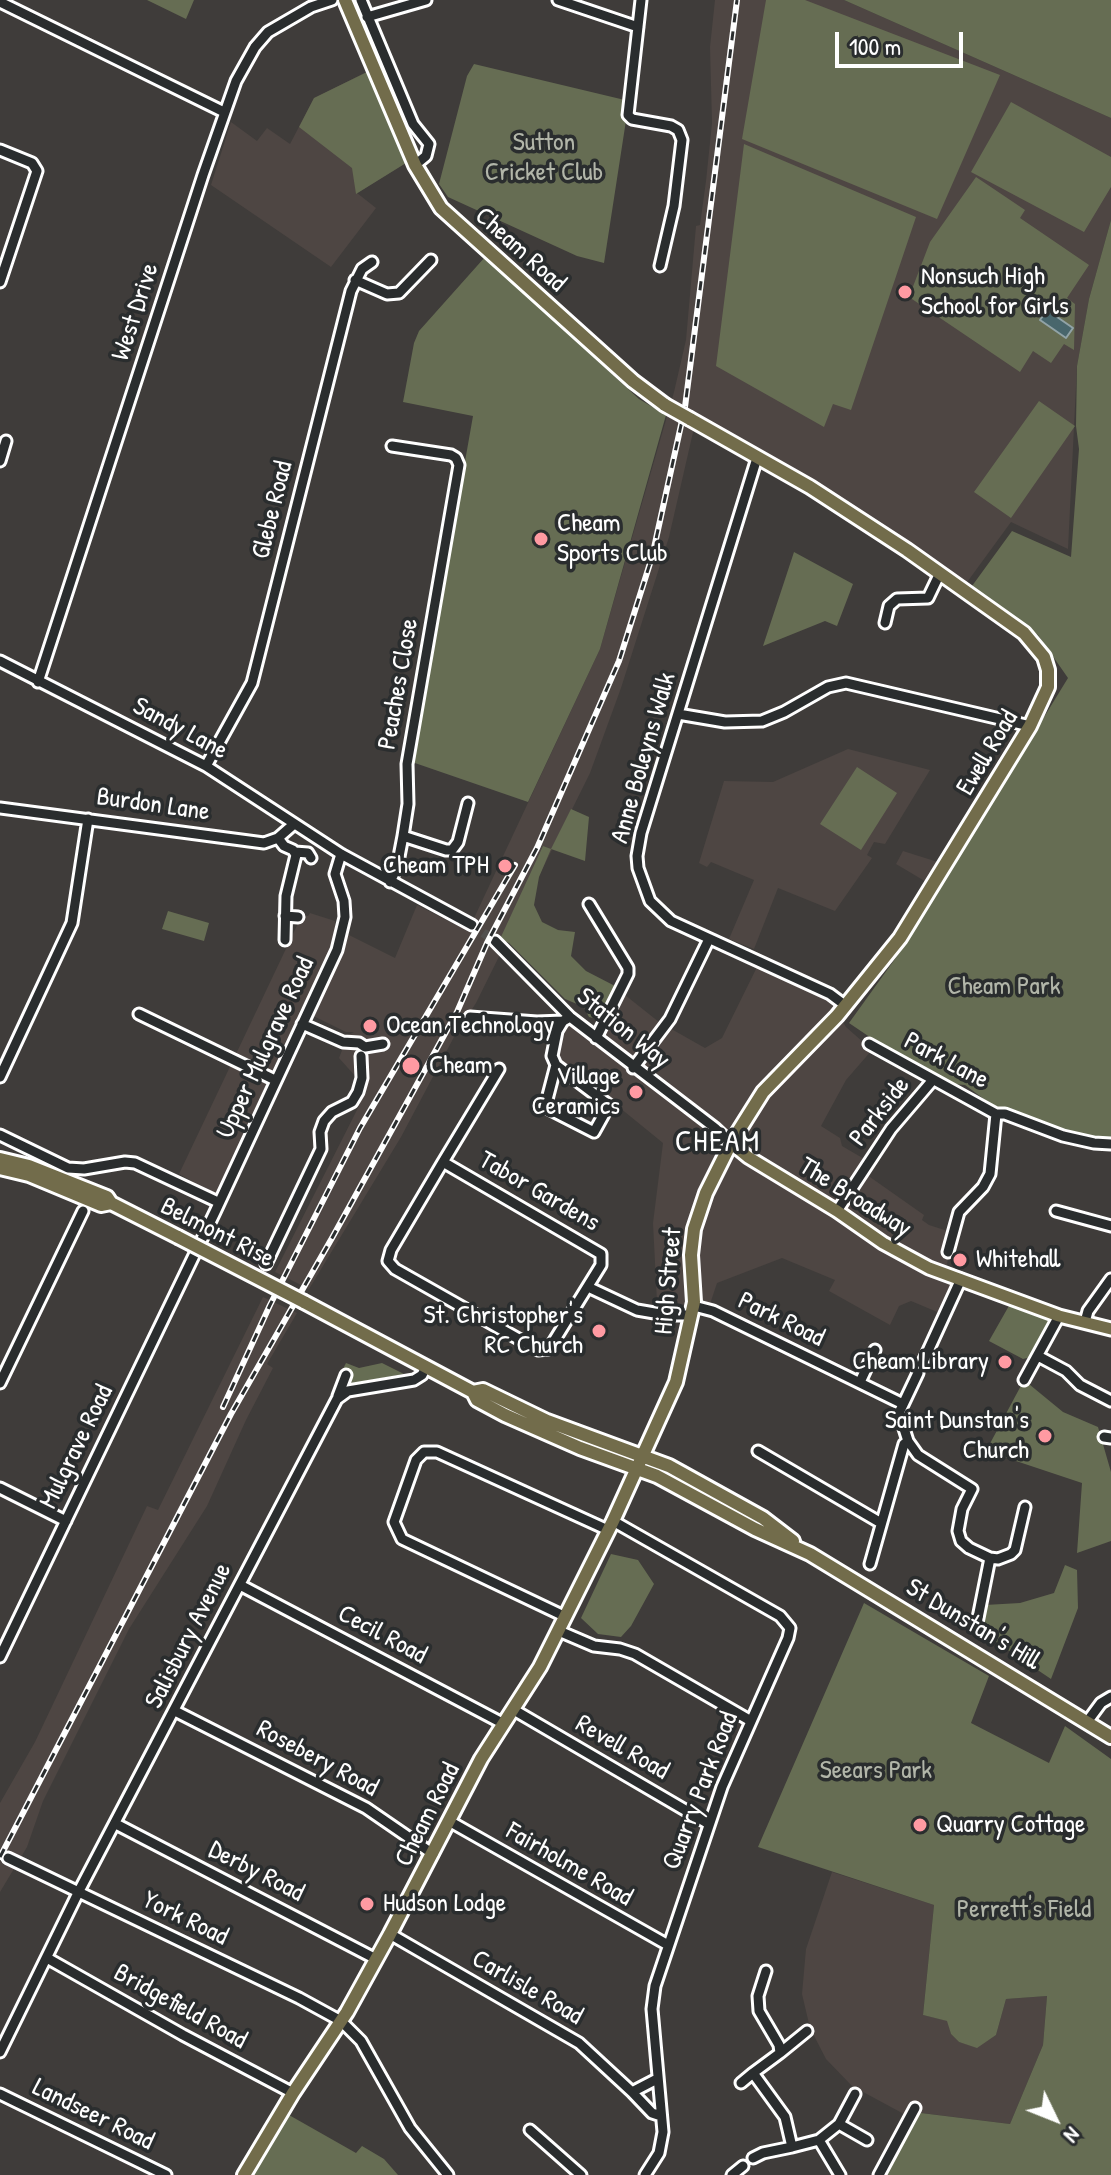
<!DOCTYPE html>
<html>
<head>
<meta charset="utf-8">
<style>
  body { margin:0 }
  #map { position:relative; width:1111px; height:2175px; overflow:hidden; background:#3f3c3a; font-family:"Patrick Hand",sans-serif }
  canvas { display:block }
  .north { position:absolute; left:1015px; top:2079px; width:80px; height:80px; -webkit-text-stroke:6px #2a2d2e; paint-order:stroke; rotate:133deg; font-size:22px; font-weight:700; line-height:32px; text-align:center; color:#fff }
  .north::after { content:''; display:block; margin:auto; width:28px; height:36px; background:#fff; clip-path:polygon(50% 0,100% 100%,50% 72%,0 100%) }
  .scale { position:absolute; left:835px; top:32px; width:128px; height:36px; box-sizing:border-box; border:4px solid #fff; border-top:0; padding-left:10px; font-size:24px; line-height:28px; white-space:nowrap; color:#fff; -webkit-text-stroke:6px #2a2d2e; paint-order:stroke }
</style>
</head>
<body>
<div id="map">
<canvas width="1111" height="2175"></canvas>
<div class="north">N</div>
<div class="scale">100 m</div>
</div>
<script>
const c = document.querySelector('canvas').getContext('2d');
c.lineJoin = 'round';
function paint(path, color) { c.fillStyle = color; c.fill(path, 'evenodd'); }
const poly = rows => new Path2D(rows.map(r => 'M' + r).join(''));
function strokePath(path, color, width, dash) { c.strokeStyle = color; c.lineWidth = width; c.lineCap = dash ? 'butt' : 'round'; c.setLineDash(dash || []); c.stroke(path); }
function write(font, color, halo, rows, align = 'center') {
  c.font = font + ' "Patrick Hand",sans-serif'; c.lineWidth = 7; c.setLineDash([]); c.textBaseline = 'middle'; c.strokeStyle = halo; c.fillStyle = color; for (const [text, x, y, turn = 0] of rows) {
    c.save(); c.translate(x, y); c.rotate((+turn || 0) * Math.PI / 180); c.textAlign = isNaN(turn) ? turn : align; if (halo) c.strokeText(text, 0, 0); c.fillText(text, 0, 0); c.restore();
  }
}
paint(poly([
  [715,0,844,0,1111,118,1111,220,1089,299,1077,366,1068,549,1011,522,965,585,855,507,697,415,669,537,621,688,590,773,476,1003,454,1037,401,1137,309,1289,275,1272,360,1104,347,1097,356,1077,339,1058,348,1035,354,1032,346,1032,303,1011,283,1047,217,1195,179,1174,302,915,308,916,310,913,335,921,335,928,395,958,417,905,468,931,600,649,674,392,686,340,696,226,700,225,706,181,712,123,710,47],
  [367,72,406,163,357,193,376,208,331,267,211,185,231,122,257,141,267,128,290,144,314,98],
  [848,749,930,770,885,844,874,842,867,855,872,858,835,911,778,888,754,949,729,939,754,880,711,862,707,867,699,863,724,781,773,782],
  [903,851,941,863,928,883,896,864],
  [757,967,829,1000,846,1027,872,1050,846,1080,821,1126,840,1138,842,1146,866,1160,860,1170,924,1215,922,1220,929,1225,954,1233,946,1268,953,1288,942,1314,911,1301,899,1306,890,1325,829,1291,835,1280,782,1258,717,1283,709,1307,657,1302,653,1223,663,1143,555,1055,564,1029,577,1020,605,1033,625,995,659,1022,705,1048,722,1038],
  [263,1297,297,1313,267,1364,273,1368,246,1420,207,1506,129,1629,43,1801,27,1847,0,1892,0,1803,35,1742,147,1506,158,1510],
  [832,1872,934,1905,923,2015,948,2021,951,2034,959,2042,977,2047,996,2035,1006,1999,1047,1996,1043,2045,1010,2124,922,2113,915,2120,852,2086,826,2059,810,2028,802,1994,806,1949]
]), '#4e4643');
paint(poly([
  [147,0,194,0,186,19],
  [766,0,805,0,1000,75,937,219,742,139],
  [844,0,1111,0,1111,118],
  [474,64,629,101,604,263,577,256,448,197,439,184,467,76],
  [367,72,406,163,356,194,352,168,299,127,314,98],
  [1011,102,1111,157,1111,187,1084,232,971,172],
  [744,144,916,217,851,410,833,404,824,427,716,366],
  [976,177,1025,210,1020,218,1089,265,1067,298,1075,304,1074,350,1064,344,1051,363,1033,351,1020,372,909,297,930,242],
  [1111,220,1111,1141,1070,1135,992,1105,965,1085,953,1084,911,1065,849,1023,900,952,1068,678,1038,635,972,586,1012,531,1071,557,1079,449,1076,426,1077,366,1089,299],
  [485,257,639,399,666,415,600,649,528,802,412,762,473,416,403,402,414,343,419,331],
  [1039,401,1075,426,1011,518,974,492],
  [794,552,853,584,837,626,825,621,763,646],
  [857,767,897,793,861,850,820,824],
  [571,809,589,817,585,861,551,849,539,877,534,905,542,922,558,930,575,932,571,956,586,971,615,986,600,1020,589,1017,584,1007,565,999,509,943,500,939,543,846,551,849],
  [168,911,209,923,204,941,162,929],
  [1010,1304,1050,1321,1031,1357,1023,1359,989,1341],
  [346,1363,359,1368,382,1363,404,1374,350,1384,350,1374,342,1371],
  [1024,1380,1063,1412,1098,1427,1111,1472,1111,1541,1077,1553,1082,1483,986,1451],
  [611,1554,638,1560,654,1584,631,1626,621,1637,598,1634,581,1618],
  [1065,1565,1077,1570,1078,1608,1051,1679,978,1630,985,1605,1020,1603,1054,1593],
  [864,1603,989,1676,971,1723,1049,1763,1065,1726,1111,1759,1111,2175,887,2175,915,2120,921,2113,1010,2124,1043,2045,1047,1996,1006,1999,996,2035,977,2048,959,2042,951,2034,947,2021,923,2015,934,1905,758,1847],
  [289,2115,356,2153,362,2146,384,2159,398,2175,253,2175,264,2152]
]), '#666d53');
const water = poly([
  [1047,310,1073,328,1066,338,1040,320,1047,310]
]);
paint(water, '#48666c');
strokePath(water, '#91a3a7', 2);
strokePath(poly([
  [472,925,495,941]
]), '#52504e', 9, [9, 4.5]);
const minor = poly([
  [361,0,413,124,429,144,426,156,415,165],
  [558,0,638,27],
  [641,0,628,115,632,119,671,126,678,130,682,140,674,206,660,266],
  [0,2,224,112],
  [367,17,426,0],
  [0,150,32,163,37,171,0,282],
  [355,280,387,294,399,293,431,260],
  [757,458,641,833,637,856,638,868,650,901,671,921,830,994,846,1006],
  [0,461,6,441],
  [885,623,889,606,897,599,928,598,940,573],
  [0,661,206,766,341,854,472,925],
  [38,682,203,175,236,81,255,47,268,32,311,7,332,0],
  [678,714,725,722,762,721,784,712,828,687,846,683,1030,726],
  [206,766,252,683,351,291,362,269,372,262],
  [0,808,264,843,278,838,294,824],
  [403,836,446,850,452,850,458,842,468,803],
  [278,838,284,846,293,850,296,855,286,896,285,940],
  [295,852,308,853,311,858],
  [390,882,397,867,403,836,408,804,407,764,459,465,456,458,451,455,392,446],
  [589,904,628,968,628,974,596,1038],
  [285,916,298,917],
  [495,941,570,1017,715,1128,731,1143],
  [139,1014,275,1080],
  [470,1017,537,1022,563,1021],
  [302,1024,343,1042,359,1043,365,1047,383,1044],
  [869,1044,996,1114,990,1174,983,1187,959,1212,948,1252],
  [556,1065,609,1105,594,1132,545,1107,556,1065,552,1056,557,1031,563,1021,570,1017],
  [633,1068,670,1019,709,939],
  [0,1077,72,923,88,819],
  [996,1114,1005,1114,1063,1136,1094,1143,1111,1144],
  [0,1135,68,1168,84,1169,125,1162,135,1163,218,1202],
  [443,1162,601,1254,601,1265,549,1349,538,1350,395,1269,388,1261,391,1250,443,1162],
  [443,1162,499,1069],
  [837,1211,891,1129,932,1081],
  [1056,1211,1111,1226],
  [266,1264,321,1149,320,1132,324,1121,332,1112,352,1102,358,1092,362,1078,361,1056],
  [588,1287,637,1310,666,1315,692,1315],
  [694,1306,713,1311,903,1404],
  [1085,1322,1088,1311,1111,1279],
  [1038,1356,1066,1371,1080,1385,1111,1401],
  [922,1364,961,1279],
  [1024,1380,1059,1316],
  [860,1382,875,1350],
  [0,1383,83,1211],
  [338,1396,346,1375],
  [1104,1437,1111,1438],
  [908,1441,918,1455,972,1489,962,1509,958,1531,961,1541,969,1548,990,1558,998,1559,1011,1554,1015,1550,1025,1507],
  [758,1451,881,1523],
  [0,1488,66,1521],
  [613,1521,780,1616,790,1628,788,1638,722,1787,655,1986,652,2009,663,2132,659,2153,645,2175],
  [870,1564,904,1444,908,1441,899,1413,918,1373],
  [240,1585,504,1724],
  [566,1617,402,1539,394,1522,416,1460,424,1452,437,1452,608,1530],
  [977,1623,990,1558],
  [559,1631,594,1646,620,1649,635,1654,751,1721],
  [0,1657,215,1212,337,950,345,917,344,901,335,874,341,854],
  [514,1710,709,1824],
  [175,1711,366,1808,433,1854],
  [1087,1722,1101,1703,1111,1697],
  [449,1821,668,1945],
  [116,1824,376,1959],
  [8,1858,299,1998,341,2021,361,2041,410,2128,448,2175],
  [390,1934,579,2043,632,2092,657,2079],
  [47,1958,183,2035,293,2093],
  [766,1971,758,1996,759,2011,779,2045,780,2053,753,2073,785,2117,792,2147,819,2140,840,2175],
  [0,2052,79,1891,337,1399,348,1391,414,1380,422,1375,426,1367],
  [780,2053,807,2031],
  [741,2083,753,2073],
  [632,2092,652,2113,661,2116],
  [0,2094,166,2175],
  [839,2124,867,2140],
  [530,2130,581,2175],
  [819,2140,839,2124,855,2094],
  [753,2158,763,2153,792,2147],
  [732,2175,743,2166],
  [879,2175,915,2108]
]);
const major = poly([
  [731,1143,748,1157,837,1211,883,1243,929,1268,1059,1316,1111,1329]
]);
const highway = poly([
  [345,0,415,165,441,208,633,381,665,405],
  [0,1159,29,1166,107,1197,111,1203,178,1237],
  [0,1168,29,1175,101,1205,111,1203],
  [304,1302,473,1392,477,1400,505,1415,580,1448,657,1476,755,1529,810,1554,1111,1737],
  [473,1392,483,1390,547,1421,669,1466,763,1518,793,1541],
  [244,2175,293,2093,347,2012,390,1934,481,1759,540,1667,613,1521,676,1382,694,1302,691,1255,694,1229,706,1193,731,1143,763,1092,837,1016,900,938,1030,726,1048,687,1048,670,1044,657,1024,633,907,550,810,487,690,419]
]);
strokePath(minor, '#fff', 15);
strokePath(major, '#fff', 17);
strokePath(highway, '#fff', 18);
strokePath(minor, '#2a2d2e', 9);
strokePath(major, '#726c4b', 11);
strokePath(highway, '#726c4b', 12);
const rail = poly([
  [223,1407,270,1305,360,1128,515,865],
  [0,1857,231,1414,332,1238,457,1012,487,943,537,848,619,661,652,557,685,407,737,0]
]);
strokePath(rail, '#fff', 6);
strokePath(rail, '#2a2d2e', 3, [9]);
const highwayBridge = poly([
  [665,405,690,419],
  [178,1237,304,1302]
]);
strokePath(highwayBridge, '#fff', 18, []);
strokePath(highwayBridge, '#726c4b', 12);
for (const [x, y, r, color] of [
  [905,292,8,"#ff9aa2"],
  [541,539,8,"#ff9aa2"],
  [505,866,8,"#ff9aa2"],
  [370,1026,8,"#ff9aa2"],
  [411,1066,10,"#ff9aa2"],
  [636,1092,8,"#ff9aa2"],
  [960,1260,8,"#ff9aa2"],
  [599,1331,8,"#ff9aa2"],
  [1005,1362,8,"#ff9aa2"],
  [1045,1436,8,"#ff9aa2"],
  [920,1825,8,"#ff9aa2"],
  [367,1904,8,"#ff9aa2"]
]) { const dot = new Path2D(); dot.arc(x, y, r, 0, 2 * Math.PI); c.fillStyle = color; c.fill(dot); strokePath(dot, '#2a2d2e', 3); }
write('26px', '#b2b6a9', '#2a2d2e', [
  ["Sutton",544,143],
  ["Cricket Club",544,173],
  ["Cheam Park",1004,987],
  ["Seears Park",876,1771],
  ["Perrett's Field",1024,1910]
]);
write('26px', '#fff', '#2a2d2e', [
  ["Cheam Road",520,250,42],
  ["West Drive",136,312,-72],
  ["Glebe Road",273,510,-76],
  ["Peaches Close",399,684,-80],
  ["Sandy Lane",180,729,28],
  ["Ewell Road",988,753,-59],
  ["Anne Boleyns Walk",644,758,-74],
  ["Burdon Lane",153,805,8],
  ["Station Way",623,1029,39],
  ["Upper Mulgrave Road",266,1048,-65],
  ["Park Lane",946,1061,28],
  ["Parkside",880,1112,-52],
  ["Tabor Gardens",539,1192,30],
  ["The Broadway",855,1198,32],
  ["Belmont Rise",217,1233,27],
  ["High Street",669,1281,-85],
  ["Park Road",781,1320,26],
  ["Mulgrave Road",77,1447,-64],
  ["St Dunstan's Hill",973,1625,31],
  ["Cecil Road",382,1635,28],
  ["Salisbury Avenue",189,1636,-63],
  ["Revell Road",622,1748,30],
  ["Rosebery Road",317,1759,28],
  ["Quarry Park Road",701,1791,-69],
  ["Cheam Road",428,1815,-63],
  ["Fairholme Road",569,1865,30],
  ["Derby Road",256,1872,27],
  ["York Road",185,1919,26],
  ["Carlisle Road",527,1988,30],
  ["Bridgefield Road",180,2007,29],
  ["Landseer Road",93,2115,26]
]);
write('26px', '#fff', '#2a2d2e', [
  ["Nonsuch High",921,277],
  ["School for Girls",921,307],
  ["Cheam",557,524],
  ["Sports Club",557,554],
  ["Cheam TPH",489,866,"right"],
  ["Ocean Technology",386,1026],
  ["Cheam",429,1066],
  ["Village",620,1077,"right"],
  ["Ceramics",620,1107,"right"],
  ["Whitehall",976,1260],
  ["St. Christopher's",583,1316,"right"],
  ["RC Church",583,1346,"right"],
  ["Cheam Library",989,1362,"right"],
  ["Saint Dunstan's",1029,1421,"right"],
  ["Church",1029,1451,"right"],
  ["Quarry Cottage",936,1825],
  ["Hudson Lodge",383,1904]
], 'left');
c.letterSpacing = '2px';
write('30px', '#fff', '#2a2d2e', [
  ["CHEAM",718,1143]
]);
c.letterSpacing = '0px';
</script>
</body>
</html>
